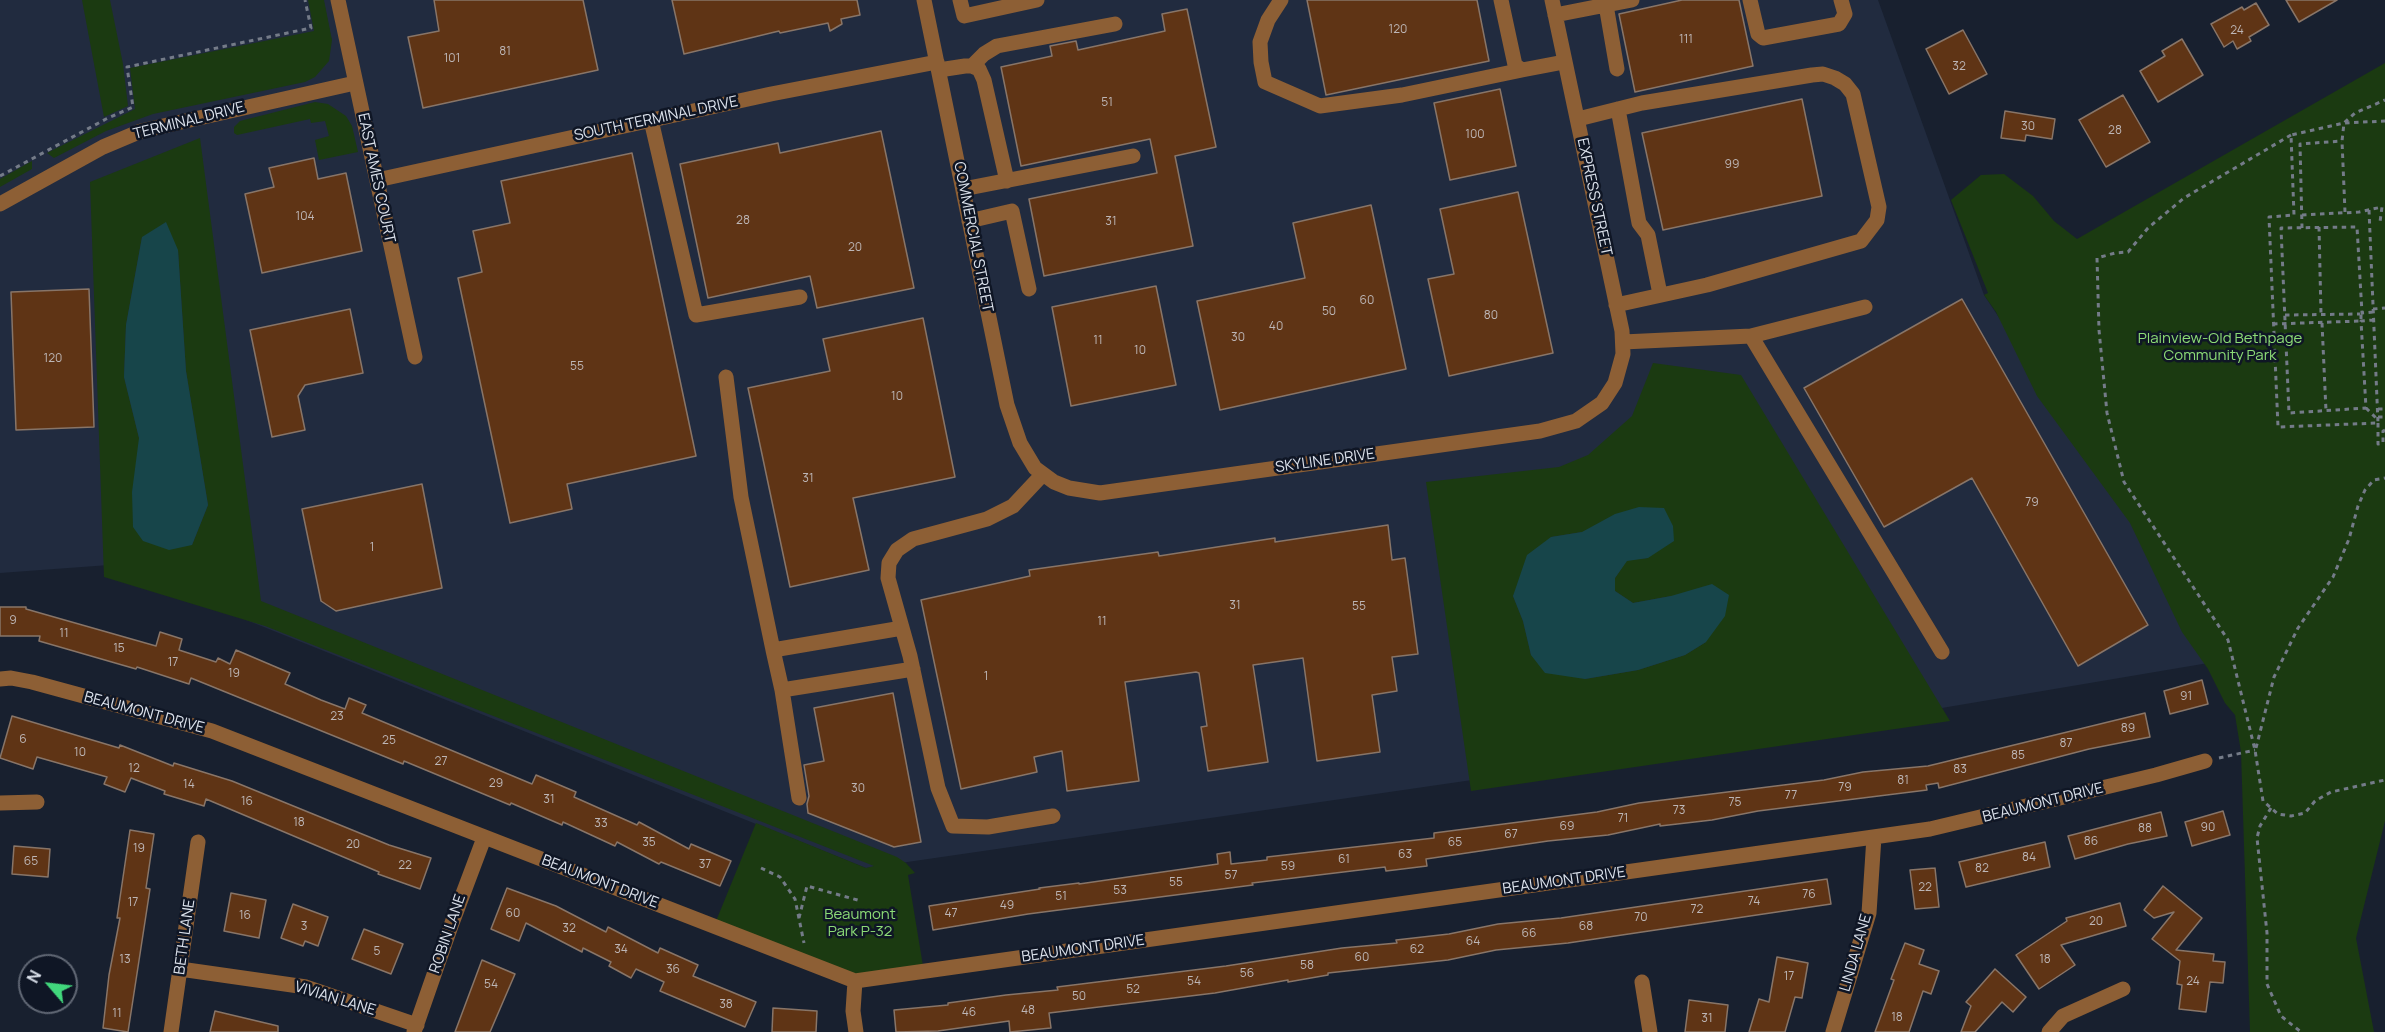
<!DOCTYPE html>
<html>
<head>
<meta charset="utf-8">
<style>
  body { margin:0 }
  #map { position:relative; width:2385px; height:1032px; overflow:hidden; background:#18202f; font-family:Manrope,sans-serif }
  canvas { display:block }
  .north { position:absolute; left:18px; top:954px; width:60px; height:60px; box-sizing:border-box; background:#0f1625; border:2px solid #616875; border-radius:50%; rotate:298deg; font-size:16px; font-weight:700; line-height:24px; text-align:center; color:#dce2ec }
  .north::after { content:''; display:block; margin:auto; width:21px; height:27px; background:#41d77c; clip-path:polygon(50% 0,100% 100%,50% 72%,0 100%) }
</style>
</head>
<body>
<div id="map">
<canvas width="2385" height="1032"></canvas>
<div class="north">N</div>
</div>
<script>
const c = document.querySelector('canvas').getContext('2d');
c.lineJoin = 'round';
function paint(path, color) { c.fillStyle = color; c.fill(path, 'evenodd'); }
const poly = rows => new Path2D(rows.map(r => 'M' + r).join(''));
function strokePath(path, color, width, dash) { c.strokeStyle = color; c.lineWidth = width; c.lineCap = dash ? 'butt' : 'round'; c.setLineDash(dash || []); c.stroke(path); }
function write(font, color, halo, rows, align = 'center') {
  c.font = font + ' Manrope,sans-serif'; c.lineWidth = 5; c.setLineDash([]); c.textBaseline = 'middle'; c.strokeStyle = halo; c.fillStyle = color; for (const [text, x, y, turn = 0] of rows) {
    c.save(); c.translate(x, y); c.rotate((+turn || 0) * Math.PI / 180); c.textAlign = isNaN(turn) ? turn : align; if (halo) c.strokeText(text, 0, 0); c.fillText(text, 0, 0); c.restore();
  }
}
paint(poly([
  [0,0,1878,0,1984,295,2226,660,1782,735,866,868,109,565,0,573]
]), '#212b3f');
paint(poly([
  [82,0,110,0,123,64,128,106,104,117],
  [308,0,324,0,332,40,329,61,315,77,305,82,153,114,106,131,54,158,47,153,135,109,130,68,314,31],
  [2385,63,2385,821,2356,938,2374,1032,2250,1032,2241,752,2235,715,2225,703,2208,669,2182,632,2130,523,2037,396,1996,312,1984,295,1988,293,1951,200,1981,175,2004,174,2033,196,2054,221,2077,239],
  [315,102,328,104,346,116,352,126,358,152,319,160,315,140,329,136,325,121,311,123,310,119,237,135,234,133,234,127,240,121],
  [200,138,261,601,897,857,906,863,915,873,908,875,924,972,855,981,714,926,756,823,866,868,874,866,265,626,104,577,90,182],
  [142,237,178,250,186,371,208,505,192,545,139,448,139,438,124,377,126,325],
  [32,161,32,169,0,187,0,179],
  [1653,363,1741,375,1950,721,1471,791,1426,482,1559,467,1588,455,1632,416],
  [1582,532,1648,558,1627,560,1615,578,1615,591,1633,603,1671,596,1706,642,1685,655,1638,670,1585,679,1531,655,1523,621,1513,596,1551,537]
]), '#1b3a11');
paint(poly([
  [166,222,178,250,186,371,208,505,192,545,169,550,143,541,133,527,132,492,139,438,124,377,126,325,142,237],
  [1639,507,1664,508,1673,526,1674,541,1648,558,1627,561,1615,578,1615,591,1633,603,1671,596,1712,584,1729,595,1725,616,1706,642,1685,655,1638,670,1585,679,1545,673,1531,655,1523,621,1513,596,1527,555,1551,537,1582,532,1615,514]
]), '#17454a');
const building = poly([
  [434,0,583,0,598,70,423,108,408,37,439,31,434,0],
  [672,0,857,0,860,15,841,19,842,24,830,31,828,23,780,33,779,31,684,54,672,0],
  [1307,0,1477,0,1489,61,1326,95,1307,0],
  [1682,0,1739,0,1753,66,1635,92,1619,14,1682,0],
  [2286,0,2337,0,2299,22,2286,0],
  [2256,3,2269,25,2249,37,2251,41,2237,49,2233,41,2224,47,2211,24,2242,7,2244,10,2256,3],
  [1187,9,1216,147,1175,156,1193,246,1044,276,1029,199,1157,173,1150,139,1021,166,1001,67,1052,56,1050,46,1076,41,1078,50,1165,31,1162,14,1187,9],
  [1963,30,1987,74,1949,94,1926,49,1963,30],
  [2182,39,2203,75,2158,102,2140,71,2165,56,2162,51,2182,39],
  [1500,89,1516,166,1450,180,1434,103,1500,89],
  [2123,95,2150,142,2106,167,2079,120,2123,95],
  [1802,99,1822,196,1663,230,1642,133,1802,99],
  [2005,111,2055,119,2052,139,2026,135,2025,141,2001,138,2005,111],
  [881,131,914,288,817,308,810,276,708,298,680,164,778,143,780,153,881,131],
  [632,153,696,456,567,484,572,509,510,523,458,278,482,272,473,231,510,223,501,181,632,153],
  [314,158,318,179,346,173,362,251,262,273,245,194,274,187,269,168,314,158],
  [1518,192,1553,353,1449,376,1428,279,1454,274,1440,209,1518,192],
  [1371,205,1406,369,1220,410,1197,301,1305,278,1293,223,1371,205],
  [1156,286,1176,385,1071,406,1052,307,1156,286],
  [89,289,94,427,16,430,11,292,89,289],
  [1962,299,2148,625,2078,666,1972,478,1884,527,1804,388,1962,299],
  [350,309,363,373,305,385,298,396,305,430,272,437,250,330,350,309],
  [923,318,955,477,853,498,869,570,790,587,748,388,830,371,823,339,923,318],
  [422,484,442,588,336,611,321,601,302,509,422,484],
  [1388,525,1392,560,1405,558,1418,654,1392,657,1397,691,1372,695,1380,752,1317,761,1303,658,1253,665,1268,762,1208,771,1201,727,1207,726,1199,673,1196,672,1125,682,1139,781,1067,791,1062,751,1034,757,1037,772,961,789,921,600,1030,576,1029,570,1158,552,1159,556,1275,538,1275,542,1388,525],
  [0,607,26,607,26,609,156,646,160,632,182,639,179,650,216,662,218,658,230,664,236,650,290,673,285,684,321,700,345,709,349,698,366,705,362,713,532,784,536,775,576,792,574,797,637,825,639,822,689,849,691,844,731,861,720,886,661,862,659,864,617,842,615,846,563,822,562,825,511,803,510,805,404,761,403,764,191,678,189,684,137,667,136,669,39,641,40,636,0,636,0,607],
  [2202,680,2208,704,2170,714,2164,691,2202,680],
  [893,693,921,842,894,847,808,813,807,804,809,796,804,765,824,761,814,708,893,693],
  [2145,713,2150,737,2089,749,1939,788,1938,783,1926,785,1927,790,1758,811,1712,820,1660,826,1660,824,1608,835,1548,841,1426,859,1427,866,1386,871,1385,867,1252,883,1253,885,1028,914,933,930,929,906,1040,889,1039,888,1079,883,1079,884,1218,864,1217,854,1230,852,1231,864,1267,860,1267,857,1434,838,1434,833,1597,812,1639,803,1824,780,1863,772,1928,766,2145,713],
  [12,716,119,748,120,745,173,766,174,763,232,781,389,845,431,858,420,889,378,874,379,872,206,799,204,806,164,794,165,791,131,778,125,792,104,784,107,777,37,757,33,769,0,758,12,716],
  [2223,811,2230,835,2192,846,2185,822,2223,811],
  [2161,812,2167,836,2128,844,2075,859,2068,836,2161,812],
  [130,830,154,834,146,888,150,889,128,1032,103,1028,109,975,120,918,117,918,130,830],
  [2045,842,2050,867,1966,887,1959,862,2045,842],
  [14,846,50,849,48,877,12,874,14,846],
  [1935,868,1939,907,1915,909,1910,870,1935,868],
  [1827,879,1831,904,1568,943,1496,950,1448,960,1328,973,1328,975,1288,982,1288,980,1215,993,1049,1013,1051,1028,1010,1032,1009,1021,938,1031,896,1032,894,1010,948,1005,948,1003,1006,995,1058,990,1057,987,1226,966,1342,948,1397,943,1396,940,1449,934,1498,924,1561,918,1827,879],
  [2163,886,2202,918,2176,950,2214,954,2213,961,2225,962,2223,983,2210,982,2206,1012,2179,1009,2182,985,2177,984,2180,961,2152,939,2174,912,2154,918,2144,910,2163,886],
  [507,888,556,906,606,932,608,927,658,953,660,948,698,965,693,976,756,1002,745,1027,660,991,664,982,636,969,631,978,609,966,611,962,583,948,582,952,526,923,519,941,491,929,507,888],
  [231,893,266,900,259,938,224,931,231,893],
  [2120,903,2126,926,2061,945,2075,965,2039,989,2016,955,2067,921,2066,918,2120,903],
  [293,904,328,917,318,946,305,941,303,946,281,938,293,904],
  [364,929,403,944,391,974,352,959,364,929],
  [1905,943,1924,950,1919,964,1939,971,1931,994,1923,991,1909,1032,1875,1032,1894,980,1891,979,1905,943],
  [1777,957,1808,963,1802,998,1795,997,1785,1032,1749,1032,1759,999,1769,1002,1777,957],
  [482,960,515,974,490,1032,455,1032,482,960],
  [1995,969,2026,997,2013,1012,2002,1002,1975,1032,1961,1032,1971,1006,1966,1002,1995,969],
  [1689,1000,1728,1005,1725,1032,1685,1032,1689,1000],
  [773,1008,817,1011,816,1032,772,1032,773,1008],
  [215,1011,278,1026,278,1032,210,1032,215,1011]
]);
paint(building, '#5f3415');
strokePath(building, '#887568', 1.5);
strokePath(poly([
  [2291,135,2184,198,2148,228,2128,252,2115,253,2097,258,2099,330,2107,413,2124,482,2228,640,2255,750,2263,801,2278,814,2291,816,2305,813,2315,801,2331,792,2385,780],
  [0,176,106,119,133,107,127,67,311,28,305,0],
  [2369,210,2378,423,2278,427,2269,217,2294,215,2291,135,2344,123,2385,121],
  [2345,212,2342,141,2344,123,2355,113,2385,100],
  [2302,215,2359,212,2382,207,2380,222],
  [2319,227,2321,314],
  [2302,228,2300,144,2342,141],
  [2373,309,2385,308],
  [2373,312,2362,313,2357,227,2281,228,2289,413,2366,408,2361,321,2373,320],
  [2285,315,2360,314],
  [2322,323,2326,411],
  [2273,324,2361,321,2361,313],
  [2366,408,2377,419],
  [2378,409,2385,409],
  [2378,417,2385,417],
  [2378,423,2378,444,2383,443,2383,431,2385,430],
  [2256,748,2274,677,2298,628,2333,577,2349,539,2358,506,2365,490,2374,480,2385,478],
  [2219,758,2255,750],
  [2271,808,2260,826,2257,838,2267,933,2267,984,2281,1016,2301,1032],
  [761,868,780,877,795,899,804,943],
  [799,918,807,886,861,901]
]), '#747b88', 3, [4.5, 4.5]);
strokePath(poly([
  [338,0,415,357],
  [924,0,1007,405,1020,443,1035,468,1054,482,1069,488,1100,493,1540,431,1576,421,1602,403,1615,383,1623,354,1622,331,1552,0],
  [960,0,964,16,1037,0],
  [1281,0,1268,20,1260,42,1261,62,1265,82,1320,106,1402,95,1522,70],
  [1501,0,1515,65,1522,70,1564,62],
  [1750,0,1758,34,1763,38,1839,24,1845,14,1841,0],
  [1606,5,1617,69],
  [1555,15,1632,0],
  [972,66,984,54,997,46,1115,24],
  [939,70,965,66,972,66,979,69,984,80,1007,181],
  [1618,109,1639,223,1648,235,1660,294],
  [1578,119,1642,103,1812,75,1823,74,1835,78,1845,84,1853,94,1879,207,1877,220,1861,241,1707,285,1616,305],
  [651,120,696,315,800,297],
  [377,180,771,94,937,62],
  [963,189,1133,156],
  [0,204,103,147,141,131,355,83],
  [969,221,1012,211,1029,289],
  [1751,336,1865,307],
  [1623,342,1751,336,1942,652],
  [726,377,741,497,773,650,902,628],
  [1043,474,1013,506,987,519,913,539,897,550,889,563,888,578,910,656,938,788,953,826,988,827,1053,816],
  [773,650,782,690,799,798],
  [0,679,11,678,32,682,212,731,855,981,1930,829,2156,775,2205,761],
  [782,690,913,669],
  [0,803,37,802],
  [180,969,306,987,417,1025],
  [855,981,853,1011,856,1032],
  [1642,982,1650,1032],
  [171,1032,198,842],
  [414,1032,452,923,484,838],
  [1833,1032,1869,913,1874,837],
  [2049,1032,2063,1016,2123,989]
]), '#8d5f35', 15);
write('12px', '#bdb6b6', null, [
  ["120",1398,30],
  ["24",2237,31],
  ["111",1686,40],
  ["81",505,52],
  ["101",452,59],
  ["32",1959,67],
  ["51",1107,103],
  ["30",2028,127],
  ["28",2115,131],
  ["100",1475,135],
  ["99",1732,165],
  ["104",305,217],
  ["28",743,221],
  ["31",1111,222],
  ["20",855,248],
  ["60",1367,301],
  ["50",1329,312],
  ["80",1491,316],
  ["40",1276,327],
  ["30",1238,338],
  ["11",1098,341],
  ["10",1140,351],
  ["120",53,359],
  ["55",577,367],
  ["10",897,397],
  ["31",808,479],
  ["79",2032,503],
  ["1",372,548],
  ["31",1235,606],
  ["55",1359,607],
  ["9",13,621],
  ["11",1102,622],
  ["11",64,634],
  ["15",119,649],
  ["17",173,663],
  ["19",234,674],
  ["1",986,677],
  ["91",2186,697],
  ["23",337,717],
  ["89",2128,729],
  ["6",23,740],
  ["25",389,741],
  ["87",2066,744],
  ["10",80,753],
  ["85",2018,756],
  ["27",441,762],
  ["12",134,769],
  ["83",1960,770],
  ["81",1903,781],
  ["29",496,784],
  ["14",189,785],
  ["79",1845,788],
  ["30",858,789],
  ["77",1791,796],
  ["31",549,800],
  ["16",247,802],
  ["75",1735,803],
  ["73",1679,811],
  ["71",1623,819],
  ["18",299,823],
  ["33",601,824],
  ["69",1567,827],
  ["90",2208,828],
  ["88",2145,829],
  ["67",1511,835],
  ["86",2091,842],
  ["35",649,843],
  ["65",1455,843],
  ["20",353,845],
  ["19",139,849],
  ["63",1405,855],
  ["84",2029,858],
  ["61",1344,860],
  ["65",31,862],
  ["37",705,865],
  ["22",405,866],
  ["59",1288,867],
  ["82",1982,869],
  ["57",1231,876],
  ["55",1176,883],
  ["22",1925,888],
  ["53",1120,891],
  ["76",1809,895],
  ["51",1061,897],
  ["74",1754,902],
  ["17",133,903],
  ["49",1007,906],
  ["72",1697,910],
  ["60",513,914],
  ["47",951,914],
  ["16",245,916],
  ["70",1641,918],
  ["20",2096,922],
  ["3",304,927],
  ["68",1586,927],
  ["32",569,929],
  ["66",1529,934],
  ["64",1473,942],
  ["34",621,950],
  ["62",1417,950],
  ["5",377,952],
  ["60",1362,958],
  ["13",125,960],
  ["18",2045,960],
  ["58",1307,966],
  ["36",673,970],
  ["56",1247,974],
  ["17",1789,977],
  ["54",1194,982],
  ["24",2193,982],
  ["54",491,985],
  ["52",1133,990],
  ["50",1079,997],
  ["38",726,1005],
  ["48",1028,1011],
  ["46",969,1013],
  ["11",117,1014],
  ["18",1897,1018],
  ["31",1707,1019]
]);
write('15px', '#dce2ec', '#0f1625', [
  ["SOUTH TERMINAL DRIVE",656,119,-12],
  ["TERMINAL DRIVE",189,121,-14],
  ["EAST AMES COURT",376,178,78],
  ["EXPRESS STREET",1594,197,78],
  ["COMMERCIAL STREET",973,237,79],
  ["SKYLINE DRIVE",1325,461,-8],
  ["BEAUMONT DRIVE",144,713,15],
  ["BEAUMONT DRIVE",2043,803,-14],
  ["BEAUMONT DRIVE",1564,881,-8],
  ["BEAUMONT DRIVE",600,882,21],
  ["ROBIN LANE",448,934,-71],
  ["BETH LANE",185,937,-82],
  ["BEAUMONT DRIVE",1083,949,-8],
  ["LINDA LANE",1856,953,-74],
  ["VIVIAN LANE",335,999,17]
]);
write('15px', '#8cdb76', '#0f1625', [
  ["Plainview-Old Bethpage",2220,339],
  ["Community Park",2220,356],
  ["Beaumont",860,915],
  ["Park P-32",860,932]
]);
</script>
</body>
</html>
